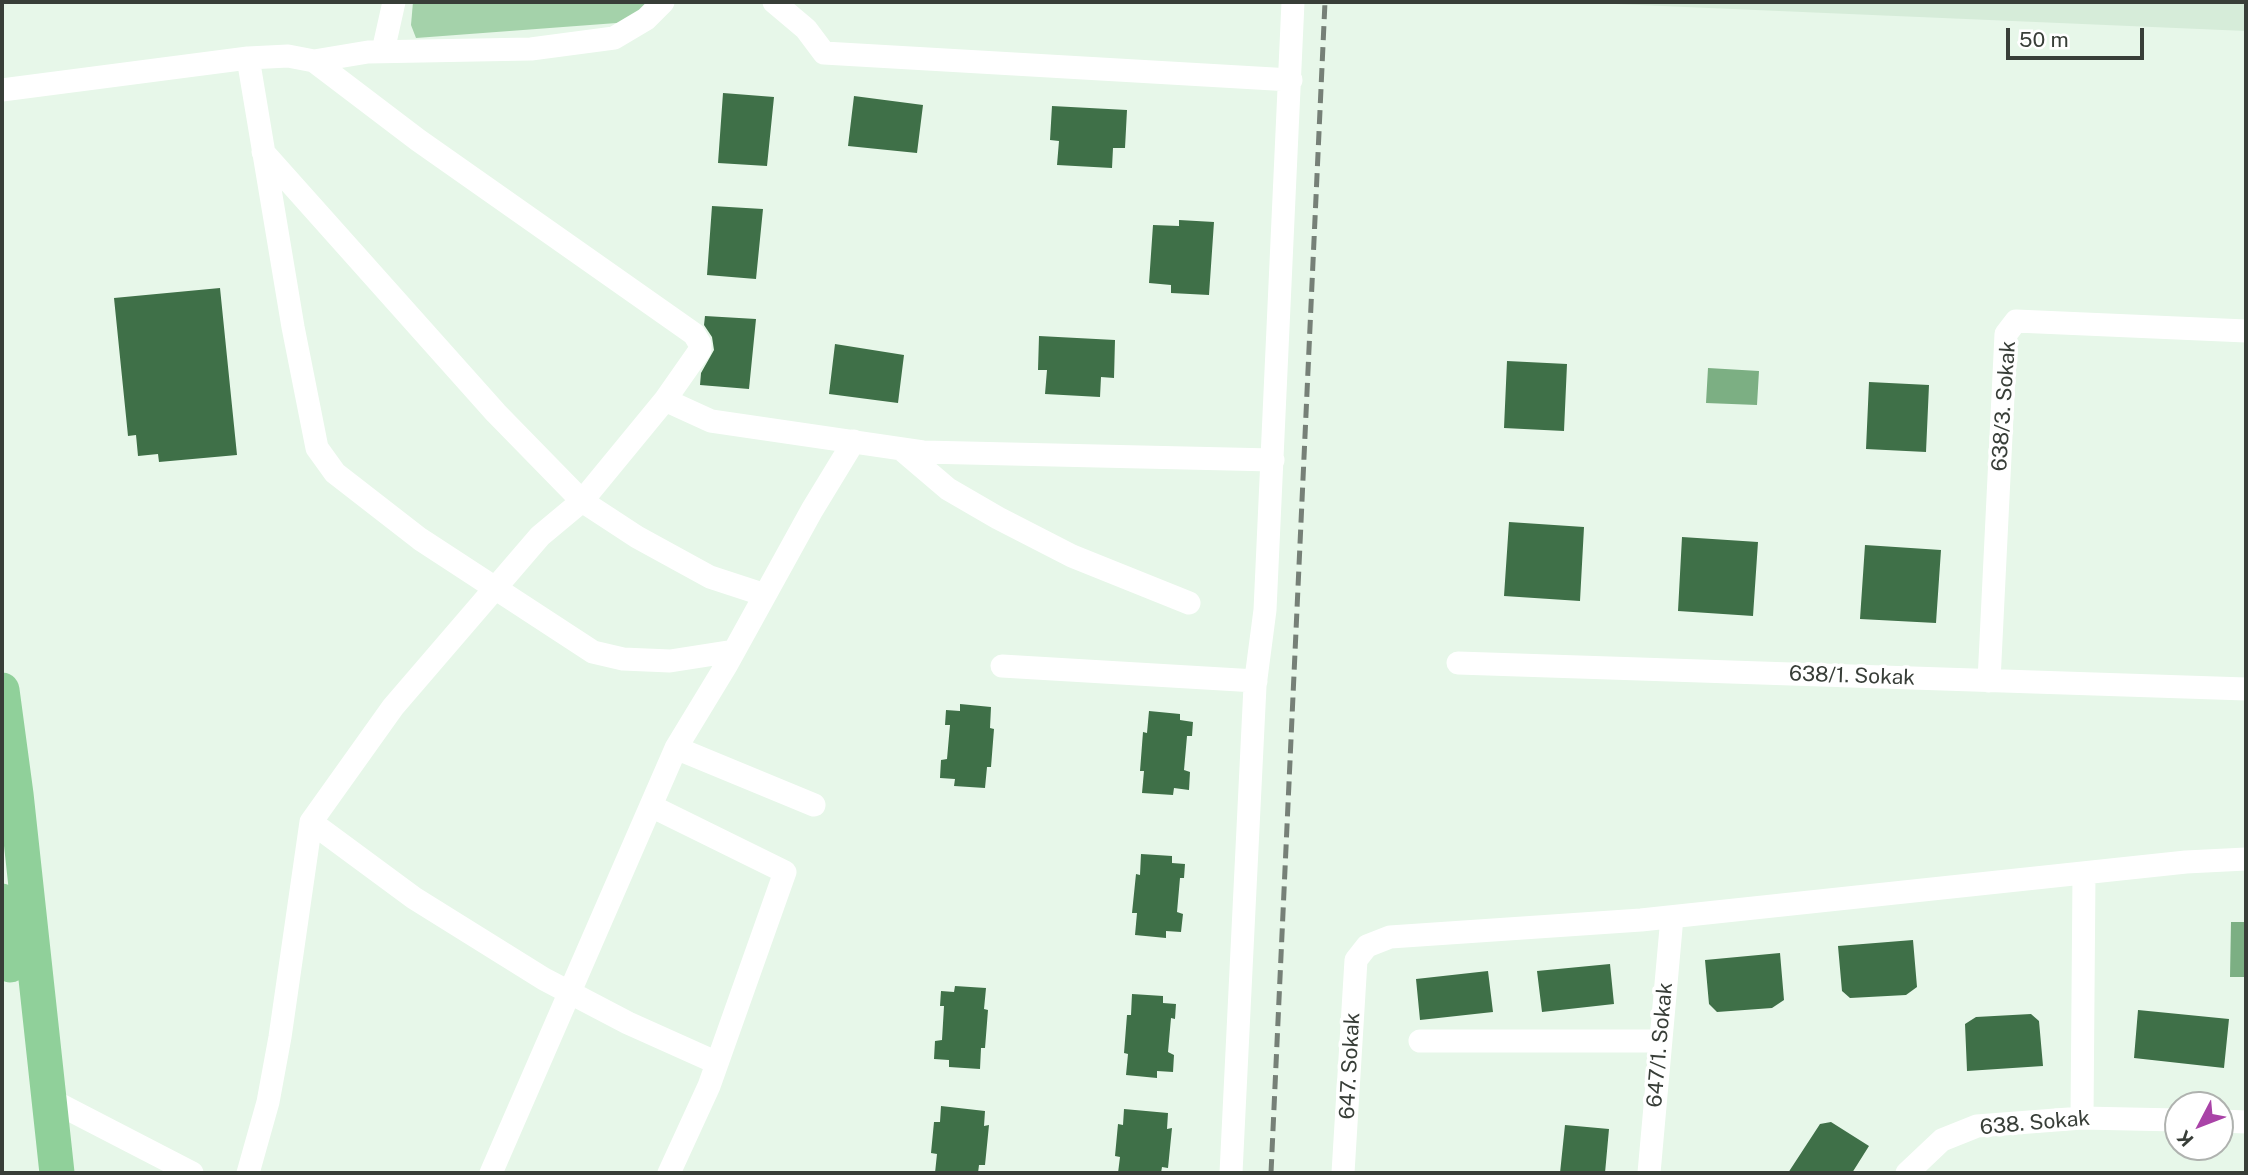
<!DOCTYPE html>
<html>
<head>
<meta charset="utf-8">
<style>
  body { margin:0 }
  #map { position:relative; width:2248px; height:1175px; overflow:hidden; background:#e7f7e9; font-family:"Public Sans",sans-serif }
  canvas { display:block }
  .frame { position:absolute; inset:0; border:4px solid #383e38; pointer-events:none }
  .north { position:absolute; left:2164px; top:1091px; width:70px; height:70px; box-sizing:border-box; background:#fff; border:2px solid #afb2af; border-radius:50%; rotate:228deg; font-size:19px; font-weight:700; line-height:28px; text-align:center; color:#383e38 }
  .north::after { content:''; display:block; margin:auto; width:24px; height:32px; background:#a943a7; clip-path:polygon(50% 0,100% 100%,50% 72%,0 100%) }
  .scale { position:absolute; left:2006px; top:28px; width:138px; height:32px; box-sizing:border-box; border:4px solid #383e38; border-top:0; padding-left:9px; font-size:21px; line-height:24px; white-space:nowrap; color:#383e38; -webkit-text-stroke:5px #fff; paint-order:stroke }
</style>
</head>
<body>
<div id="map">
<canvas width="2248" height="1175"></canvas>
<div class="frame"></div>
<div class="north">K</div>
<div class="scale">50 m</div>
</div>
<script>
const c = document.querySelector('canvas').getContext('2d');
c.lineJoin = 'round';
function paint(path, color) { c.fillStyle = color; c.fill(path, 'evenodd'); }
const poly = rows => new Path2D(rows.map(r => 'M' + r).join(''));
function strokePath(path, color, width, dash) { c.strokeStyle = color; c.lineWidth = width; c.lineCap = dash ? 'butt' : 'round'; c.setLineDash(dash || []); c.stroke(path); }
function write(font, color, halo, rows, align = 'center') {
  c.font = font + ' "Public Sans",sans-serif'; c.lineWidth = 7; c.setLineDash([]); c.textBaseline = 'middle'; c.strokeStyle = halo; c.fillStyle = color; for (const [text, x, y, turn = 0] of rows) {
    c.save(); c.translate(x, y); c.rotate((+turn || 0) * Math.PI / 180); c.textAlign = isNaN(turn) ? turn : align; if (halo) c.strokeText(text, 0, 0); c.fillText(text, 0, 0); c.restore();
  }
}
paint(poly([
  [1569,2,2246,2,2246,31]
]), '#d6ecd9');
paint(poly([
  [413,2,647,2,630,22,416,38,411,25]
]), '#a4d2aa');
paint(poly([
  [1708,368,1759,371,1757,405,1706,403],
  [2231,922,2246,922,2246,977,2230,977]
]), '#7caf83');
paint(poly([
  [723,93,774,97,767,166,718,163],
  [854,96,923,105,917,153,848,146],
  [1052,106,1127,110,1125,148,1113,148,1112,168,1057,165,1059,141,1050,140],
  [712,206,763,209,756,279,707,275],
  [1179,220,1214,222,1209,295,1171,293,1171,285,1149,283,1153,225,1179,226],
  [220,288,237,455,159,462,158,454,138,456,136,435,128,436,114,298],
  [705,316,756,319,749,389,700,385,701,373,714,350,712,337,704,325],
  [1039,336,1115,340,1114,378,1101,377,1100,397,1045,394,1047,370,1038,370],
  [835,344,904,355,898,403,829,394],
  [1507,361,1567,364,1564,431,1504,428],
  [1869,382,1929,385,1926,452,1866,449],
  [1509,522,1584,527,1580,601,1504,596],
  [1682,537,1758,542,1753,616,1678,611],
  [1865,545,1941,550,1936,623,1860,619],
  [960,704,991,707,990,728,994,729,991,767,987,767,985,788,954,786,955,779,940,778,941,760,947,759,950,725,945,725,946,710,960,711],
  [1149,711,1180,714,1180,720,1193,722,1192,736,1187,736,1184,770,1190,772,1189,790,1174,788,1173,795,1142,793,1144,771,1140,771,1143,732,1147,733],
  [1141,854,1172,856,1172,863,1185,864,1184,878,1180,878,1177,912,1183,914,1181,932,1166,931,1166,938,1135,935,1137,913,1132,913,1136,874,1140,875],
  [1913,940,1917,987,1906,995,1850,998,1842,991,1838,946],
  [1780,953,1784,1000,1772,1008,1717,1012,1709,1004,1705,960],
  [1610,964,1614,1004,1542,1012,1537,971],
  [1488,971,1493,1012,1420,1020,1416,979],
  [955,986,986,988,984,1009,988,1010,985,1048,981,1048,980,1069,949,1067,949,1060,934,1059,935,1041,942,1040,944,1006,940,1006,941,991,954,992],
  [1132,994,1163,996,1163,1003,1176,1004,1175,1019,1171,1018,1168,1052,1174,1055,1173,1072,1157,1071,1157,1078,1126,1075,1128,1054,1124,1053,1127,1015,1131,1015],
  [2138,1010,2229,1019,2224,1068,2134,1058],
  [2031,1014,2039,1021,2043,1066,1967,1071,1965,1024,1976,1017],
  [941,1106,985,1111,984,1126,989,1125,985,1165,979,1165,978,1173,935,1173,937,1154,931,1153,934,1122,940,1122],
  [1124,1109,1168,1113,1167,1129,1172,1128,1168,1168,1162,1167,1161,1173,1118,1173,1120,1157,1115,1156,1118,1124,1123,1125],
  [1831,1122,1869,1146,1852,1173,1788,1173,1820,1124],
  [1565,1125,1609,1129,1605,1173,1560,1173]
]), '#3f7048');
strokePath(poly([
  [774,2,806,29,824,53,1291,80],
  [383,51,394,2],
  [248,58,293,327,317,448,335,473,420,539,593,652,623,659,670,661,734,651],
  [314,61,368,52,531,49,614,38,646,19,663,2],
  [2,90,248,58,288,56,314,61,418,140,694,334,700,344,700,350,665,400,582,501,540,536,393,707,311,822,280,1037,268,1102,248,1173],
  [263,152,496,413,582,501,637,537,710,577,765,595],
  [665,400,711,421,923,452,1273,460],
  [901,449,948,489,998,518,1072,556,1189,603],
  [1458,663,2246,689],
  [1002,666,1256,681],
  [1989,681,2006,334,2016,321,2246,331],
  [676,748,814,805],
  [651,806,785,872,709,1086,669,1173],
  [311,822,414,898,544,979,628,1023,715,1062],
  [1420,1041,1660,1041],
  [47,1098,192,1173],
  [2082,1118,2084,873],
  [2220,1121,2246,1122],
  [491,1173,676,748,727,664,812,510,854,441],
  [1231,1173,1255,686,1265,610,1293,2],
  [1343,1173,1356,960,1367,946,1390,937,1641,920,2186,862,2246,859],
  [1649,1173,1672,917],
  [1907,1173,1942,1140,1977,1126,2082,1118,2178,1120]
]), '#fff', 23);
strokePath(poly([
  [2,690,16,794,57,1173],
  [2,901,10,965]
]), '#90d09a', 35);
strokePath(poly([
  [1271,1173,1325,2]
]), '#768077', 5, [14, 7]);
write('21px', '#383e38', '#fff', [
  ["638/3. Sokak",2004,406,-86],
  ["638/1. Sokak",1852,676,2],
  ["647/1. Sokak",1660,1045,-85],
  ["647. Sokak",1350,1066,-87],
  ["638. Sokak",2035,1123,-5]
]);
</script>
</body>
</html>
